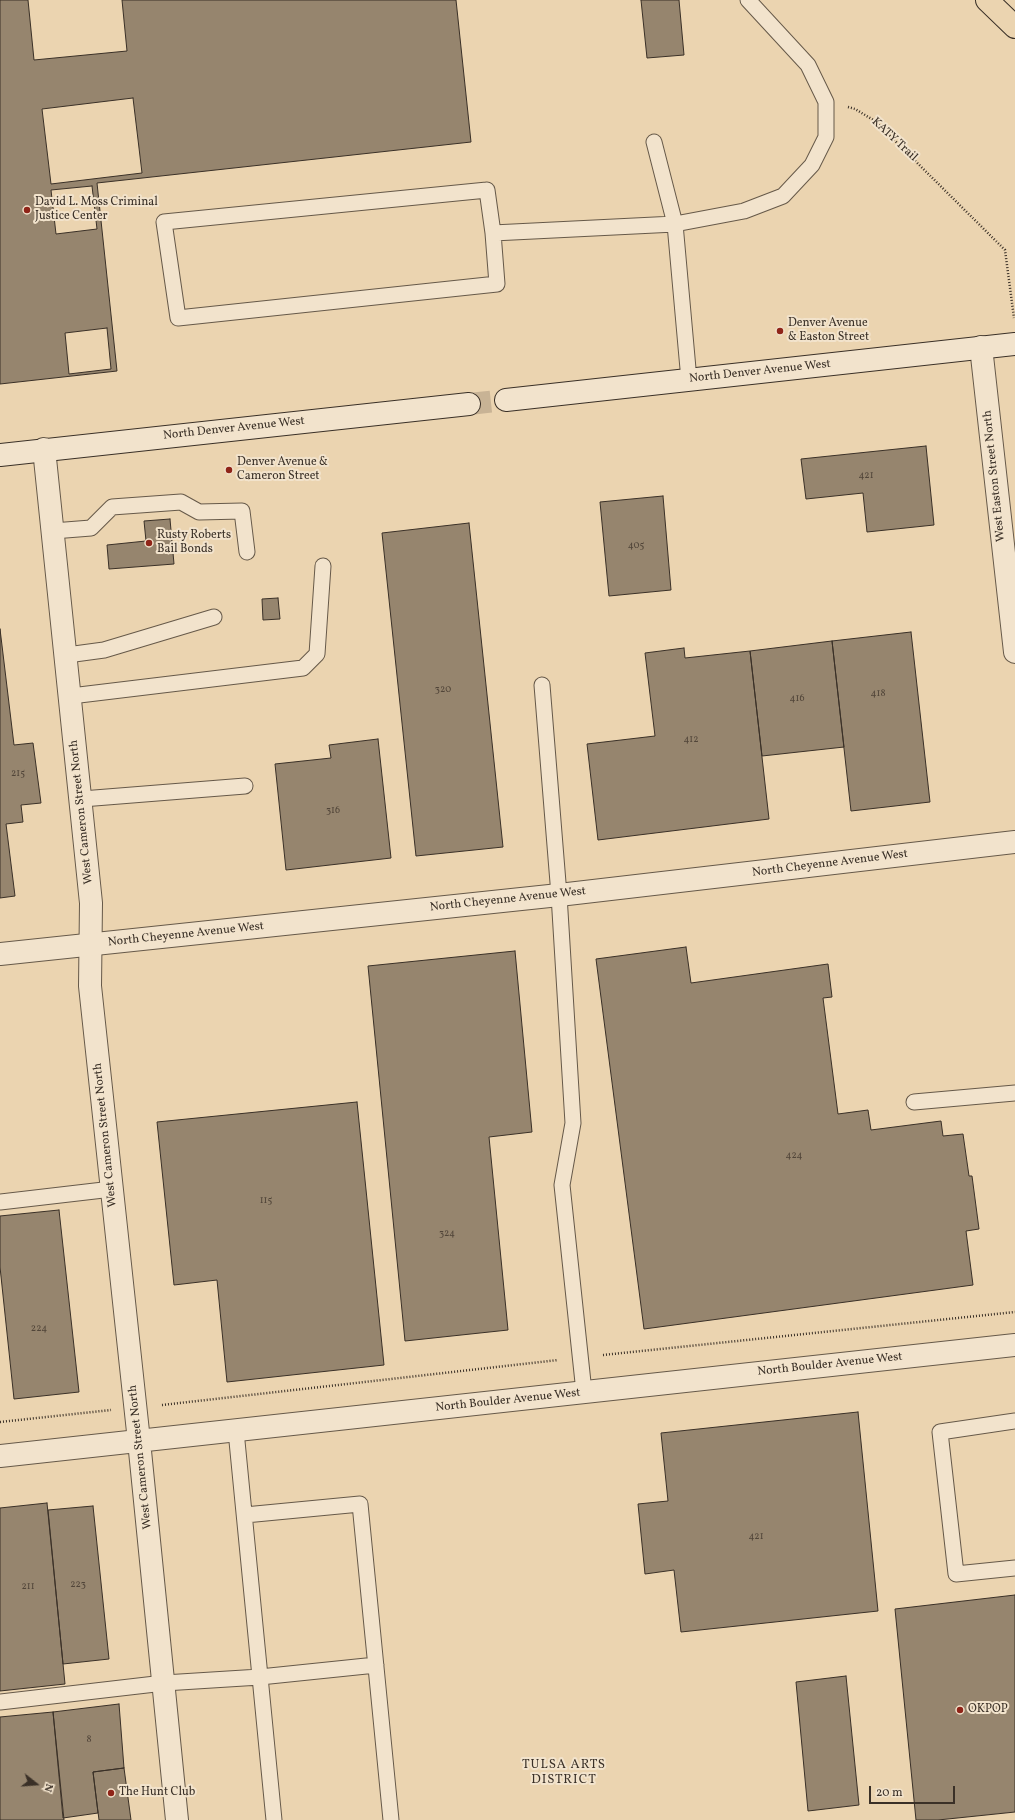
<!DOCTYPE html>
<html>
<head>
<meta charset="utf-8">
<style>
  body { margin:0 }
  #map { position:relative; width:1015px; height:1820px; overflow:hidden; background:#ebd4b0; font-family:Vollkorn,serif }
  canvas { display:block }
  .north { position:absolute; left:16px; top:1764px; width:40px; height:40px; -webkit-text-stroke:3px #f2e3cc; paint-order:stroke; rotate:107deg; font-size:11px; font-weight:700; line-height:16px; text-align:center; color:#3a3027 }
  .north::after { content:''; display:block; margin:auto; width:14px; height:18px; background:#3a3027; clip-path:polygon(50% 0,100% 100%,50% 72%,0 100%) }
  .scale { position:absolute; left:869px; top:1786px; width:86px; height:18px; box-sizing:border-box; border:2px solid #3a3027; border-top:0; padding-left:5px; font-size:12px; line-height:14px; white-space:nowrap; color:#3a3027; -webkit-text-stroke:3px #f2e3cc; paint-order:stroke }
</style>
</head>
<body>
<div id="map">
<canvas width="1015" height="1820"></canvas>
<div class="north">N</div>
<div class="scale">20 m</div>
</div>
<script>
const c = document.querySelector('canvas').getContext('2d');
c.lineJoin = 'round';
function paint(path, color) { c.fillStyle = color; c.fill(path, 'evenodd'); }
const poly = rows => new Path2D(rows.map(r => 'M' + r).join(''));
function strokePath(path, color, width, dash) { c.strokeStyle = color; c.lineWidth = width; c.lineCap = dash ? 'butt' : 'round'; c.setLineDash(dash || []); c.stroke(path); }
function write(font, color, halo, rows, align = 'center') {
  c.font = font + ' Vollkorn,serif'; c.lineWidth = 4; c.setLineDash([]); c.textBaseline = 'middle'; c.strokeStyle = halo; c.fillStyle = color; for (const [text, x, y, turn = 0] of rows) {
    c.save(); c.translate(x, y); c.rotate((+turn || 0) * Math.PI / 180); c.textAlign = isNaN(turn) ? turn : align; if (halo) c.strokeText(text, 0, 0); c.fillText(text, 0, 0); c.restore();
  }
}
const building = poly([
  [0,0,28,0,34,60,127,51,122,0,456,0,471,142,97,183,117,371,0,384,0,0],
  [133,98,142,173,51,184,42,109,133,98],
  [92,186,97,229,56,234,51,190,92,186],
  [107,328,111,369,69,374,65,333,107,328],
  [641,0,679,0,684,55,647,58,641,0],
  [926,446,934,525,867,532,863,493,806,499,801,459,926,446],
  [663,496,671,590,609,596,600,502,663,496],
  [170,519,174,564,109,569,107,545,146,541,144,521,170,519],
  [469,523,503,847,416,856,382,533,469,523],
  [278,598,280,619,263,620,262,599,278,598],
  [0,629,14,745,33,743,41,803,21,805,23,822,6,824,15,896,0,898,0,629],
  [911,632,930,802,851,811,832,641,911,632],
  [832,641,844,747,762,756,750,651,832,641],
  [684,648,685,658,750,651,769,819,598,840,587,744,655,736,645,653,684,648],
  [378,739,391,858,286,870,275,764,331,758,329,745,378,739],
  [686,947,691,983,828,964,832,997,823,998,838,1114,868,1110,871,1130,941,1121,943,1136,963,1134,969,1176,972,1176,979,1229,966,1231,973,1285,644,1329,596,959,686,947],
  [515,951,532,1132,489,1137,508,1330,405,1341,368,966,515,951],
  [357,1102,384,1365,227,1382,217,1280,174,1285,157,1122,357,1102],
  [59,1210,79,1392,14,1399,0,1267,0,1216,59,1210],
  [858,1412,878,1611,681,1632,674,1570,645,1574,638,1504,668,1501,661,1433,858,1412],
  [47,1503,65,1684,0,1691,0,1508,47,1503],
  [93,1506,109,1659,63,1664,48,1510,93,1506],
  [1015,1595,1015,1812,938,1820,916,1820,895,1609,1015,1595],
  [846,1676,859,1805,808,1811,796,1682,846,1676],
  [119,1704,124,1768,93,1772,98,1813,63,1818,53,1712,119,1704],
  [53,1712,64,1820,0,1820,0,1717,53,1712],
  [124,1768,131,1820,99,1820,93,1772,124,1768]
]);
paint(building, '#96856e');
strokePath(building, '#3a3027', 1);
strokePath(poly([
  [469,404,506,400]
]), '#c8b395', 22, [22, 11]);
const service = poly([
  [654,142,675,224,689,380],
  [487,190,493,233,497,284,178,318,164,222,487,190],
  [493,233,675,224,744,211,783,196,812,165,826,137,826,102,808,65,748,0],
  [53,531,91,528,112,507,181,502,199,512,242,511,247,552],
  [67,655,104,650,214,617],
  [542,685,559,895,573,1123,562,1185,584,1392],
  [71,696,303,668,317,654,323,566],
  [82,799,245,786],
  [914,1102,1015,1093],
  [0,1202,112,1189],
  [1015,1421,940,1432,956,1574,1015,1568],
  [236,1431,274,1820],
  [245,1515,360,1504,391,1820],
  [0,1702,164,1683,260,1677,376,1665]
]);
const minor = poly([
  [981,347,1015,652],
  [44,449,91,903,90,986,139,1441]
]);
const tertiary = poly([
  [0,954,559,895,1015,842],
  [139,1441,177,1820],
  [0,1456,1015,1345]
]);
const secondary = poly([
  [506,400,1015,344],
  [0,455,469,404]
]);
const motorway = poly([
  [987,0,1015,27]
]);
strokePath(service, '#665949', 17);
strokePath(minor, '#665949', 24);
strokePath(tertiary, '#665949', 24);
strokePath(secondary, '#3a3027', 24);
strokePath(motorway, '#3a3027', 24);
strokePath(poly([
  [848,107,855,109,875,121,1005,250,1014,318],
  [603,1355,1015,1312],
  [162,1405,558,1360],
  [0,1422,111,1410]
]), '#3a3027', 2.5, [1, 2]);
strokePath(service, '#f2e3cc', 15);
strokePath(minor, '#f2e3cc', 22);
strokePath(tertiary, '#f2e3cc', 22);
strokePath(secondary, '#f2e3cc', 22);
strokePath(motorway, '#ebd4b0', 22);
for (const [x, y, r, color] of [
  [27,210,4,"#8f2418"],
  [780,331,4,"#8f2418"],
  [229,470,4,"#8f2418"],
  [149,543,4,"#8f2418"],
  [960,1710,4,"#8f2418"],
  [111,1793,4,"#8f2418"]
]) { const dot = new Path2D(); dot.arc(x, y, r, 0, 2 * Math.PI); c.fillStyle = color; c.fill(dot); strokePath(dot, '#f2e3cc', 1.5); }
write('10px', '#514539', null, [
  ["421",866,476],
  ["405",636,546],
  ["320",443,690],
  ["418",878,694],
  ["416",797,699],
  ["412",691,740],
  ["215",18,774],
  ["316",333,811],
  ["424",794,1156],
  ["115",266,1201],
  ["324",447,1234],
  ["224",39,1329],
  ["421",756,1537],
  ["223",78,1585],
  ["211",28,1587],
  ["8",89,1740]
]);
write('12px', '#3a3027', '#f2e3cc', [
  ["KATY Trail",894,140,43],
  ["North Denver Avenue West",760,372,-6],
  ["North Denver Avenue West",234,429,-6],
  ["West Easton Street North",995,476,-96],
  ["West Cameron Street North",82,812,-96],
  ["North Cheyenne Avenue West",830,864,-7],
  ["North Cheyenne Avenue West",508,900,-6],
  ["North Cheyenne Avenue West",186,935,-6],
  ["West Cameron Street North",106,1135,-96],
  ["North Boulder Avenue West",830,1365,-6],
  ["North Boulder Avenue West",508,1401,-6],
  ["West Cameron Street North",141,1457,-96]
]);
write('12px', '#3a3027', '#f2e3cc', [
  ["David L. Moss Criminal",35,203],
  ["Justice Center",35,217],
  ["Denver Avenue",788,324],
  ["& Easton Street",788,338],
  ["Denver Avenue &",237,463],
  ["Cameron Street",237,477],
  ["Rusty Roberts",157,536],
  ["Bail Bonds",157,550],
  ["OKPOP",968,1710],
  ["The Hunt Club",119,1793]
], 'left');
c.letterSpacing = '1px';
write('13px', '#3a3027', '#f2e3cc', [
  ["TULSA ARTS",564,1766],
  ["DISTRICT",564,1781]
]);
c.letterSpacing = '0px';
</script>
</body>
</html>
